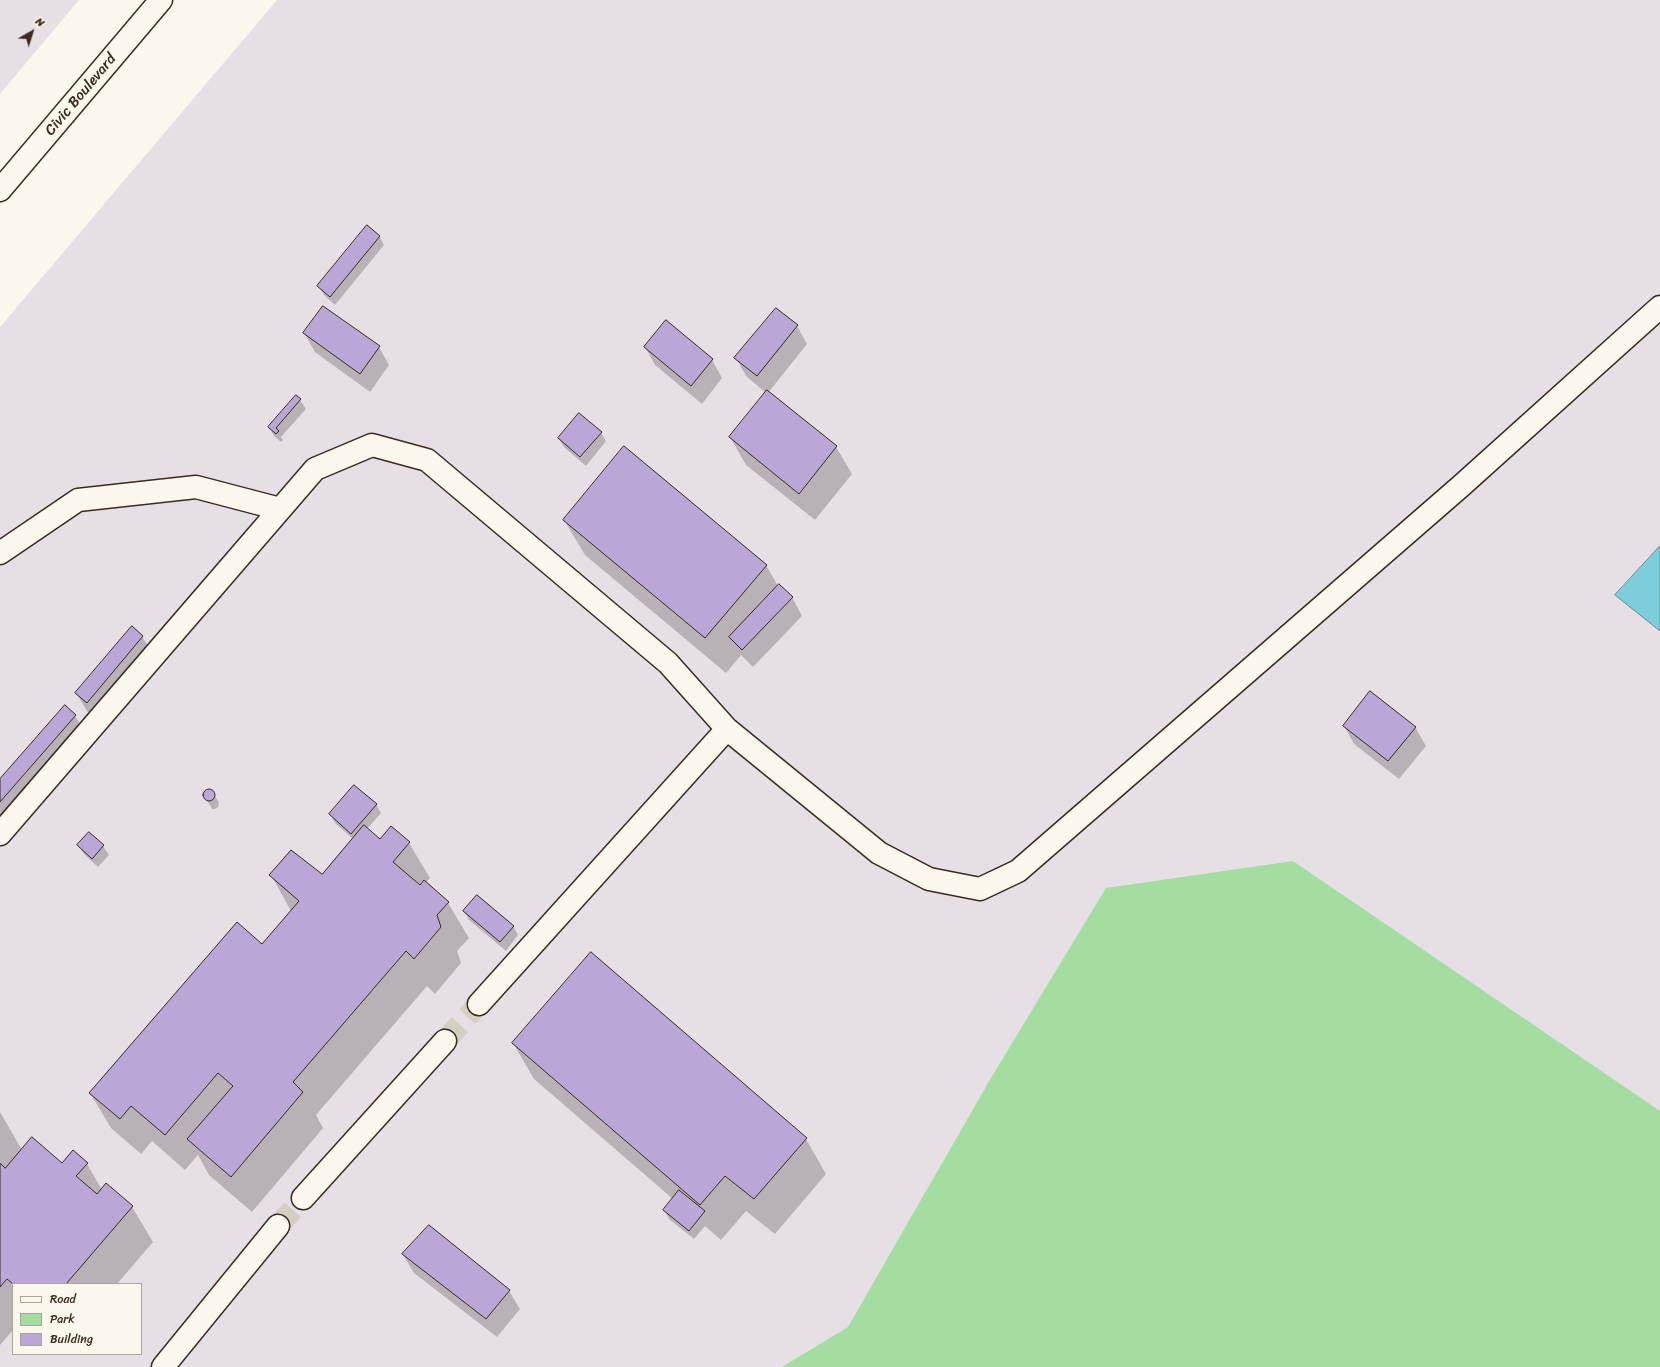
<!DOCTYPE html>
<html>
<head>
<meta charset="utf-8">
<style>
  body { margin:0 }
  #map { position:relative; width:1660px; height:1367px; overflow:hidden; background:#fbf7ec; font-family:Sriracha,sans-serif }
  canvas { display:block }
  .legend { position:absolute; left:12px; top:1283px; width:130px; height:72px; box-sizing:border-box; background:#fbf7ec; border:1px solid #aea59a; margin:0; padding:5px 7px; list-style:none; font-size:12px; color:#3b2a1e }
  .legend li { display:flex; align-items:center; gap:8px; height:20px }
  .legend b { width:20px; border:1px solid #aea59a }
  .north { position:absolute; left:12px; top:12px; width:40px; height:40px; -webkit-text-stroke:3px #fbf7ec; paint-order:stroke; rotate:39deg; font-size:11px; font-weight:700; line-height:16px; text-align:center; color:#3b2a1e }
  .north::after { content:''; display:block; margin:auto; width:14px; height:18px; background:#3b2a1e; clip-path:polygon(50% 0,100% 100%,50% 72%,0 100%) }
</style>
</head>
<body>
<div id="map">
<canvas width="1660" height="1367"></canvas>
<ul class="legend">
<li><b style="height:5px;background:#fbf7ec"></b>Road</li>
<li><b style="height:11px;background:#a4dda2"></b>Park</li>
<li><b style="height:11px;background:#b9a7d7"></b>Building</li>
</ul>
<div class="north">N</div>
</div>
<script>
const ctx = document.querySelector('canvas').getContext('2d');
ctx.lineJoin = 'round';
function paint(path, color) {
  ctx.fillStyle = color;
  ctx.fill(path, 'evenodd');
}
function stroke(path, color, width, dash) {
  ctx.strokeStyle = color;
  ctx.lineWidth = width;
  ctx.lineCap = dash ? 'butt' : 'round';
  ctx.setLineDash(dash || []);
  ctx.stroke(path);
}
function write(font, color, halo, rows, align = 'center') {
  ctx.font = font + ' Sriracha,sans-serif';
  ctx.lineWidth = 3;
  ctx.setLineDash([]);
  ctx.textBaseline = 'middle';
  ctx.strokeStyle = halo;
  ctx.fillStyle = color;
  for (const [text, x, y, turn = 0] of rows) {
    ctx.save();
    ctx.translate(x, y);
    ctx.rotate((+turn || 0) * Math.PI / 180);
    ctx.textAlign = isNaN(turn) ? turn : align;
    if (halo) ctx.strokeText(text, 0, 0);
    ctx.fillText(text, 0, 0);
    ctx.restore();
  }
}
paint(new Path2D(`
  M0,0H79L0,94Z
  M277,0H1660V1367H0V327ZM13,1284H141V1354H13Z`), '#e7dfe6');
paint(new Path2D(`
  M1293,861L1660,1111V1367H782L848,1327L991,1078L1106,888Z`), '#a4dda2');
const water = new Path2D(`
  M1660,546V631L1615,595Z`);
paint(water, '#7ecdda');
stroke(water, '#638c8f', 1);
paint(new Path2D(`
  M379,236L384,245L335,305L324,295L319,286Z
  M797,326L807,344L768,393L836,447L852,474L815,520L746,465L730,437L766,393L746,376L736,358Z
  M304,333L379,347L389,365L370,392L315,352Z
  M645,347L712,360L722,378L702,404L655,365Z
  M296,396L300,400L306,409L281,437L283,440L281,442L274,436L269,427Z
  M601,433L606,441L586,466L564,447L559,439Z
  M564,520L766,565L778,586L792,597L802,616L753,667L741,655L726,673L585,555Z
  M142,636L153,655L98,720L87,711L76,693Z
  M75,716L86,734L0,832V780Z
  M1344,726L1415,727L1426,746L1399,779L1354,744Z
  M208,790L212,791L219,803L218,807L215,809H212L204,795L205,791Z
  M376,804L381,813L367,829L380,841L391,828L409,843L430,878L426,883L448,903L469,938L457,951L461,963L435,994L427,986L316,1115L323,1128L252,1212L209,1175L198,1155L185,1170L152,1141L141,1154L111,1128L90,1093L262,945L291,911L271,875H322L353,839L335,823L330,814Z
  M89,833L103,846L109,855L98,867L84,854L78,845Z
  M464,911L513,926L518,935L506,951L469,920Z
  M513,1043L806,1139L826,1174L775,1234L746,1211L721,1240L705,1226L694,1239L669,1219L664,1210L673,1199L534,1079Z
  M0,1112L22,1150L62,1164H87L102,1190L106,1185L132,1207L153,1242L117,1284H13V1330L0,1345Z
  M403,1255L509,1291L520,1309L497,1337L414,1273Z`), '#0003');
const building = new Path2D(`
  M367,225L380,236L330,297L317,286Z
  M323,306L380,346L360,374L303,333Z
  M776,308L798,325L757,376L734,358Z
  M666,320L713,359L691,386L644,347Z
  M767,390L837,446L799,494L729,437Z
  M296,395L301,399L276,428L279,431L276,434L268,427Z
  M579,413L602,432L580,457L558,438Z
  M624,446L767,565L705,638L563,520Z
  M779,584L793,597L742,650L729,637Z
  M132,626L143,636L87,703L75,693Z
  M1370,691L1416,727L1388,761L1343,726Z
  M65,705L76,715L0,802V779Z
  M354,785L377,804L351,834L329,814Z
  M203 795a6 6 0 1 1 12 0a6 6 0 1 1-12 0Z
  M364,825L380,839L391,826L410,842L393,862L420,885L424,880L449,902L437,915L441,927L414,959L406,951L293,1082L303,1092L231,1177L187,1139L233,1086L218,1073L165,1135L131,1106L120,1119L89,1093L237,922L262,944L299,901L269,875L291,850L322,874Z
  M89,832L104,845L92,859L77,845Z
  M477,895L514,926L500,942L463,911Z
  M591,952L807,1138L754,1199L725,1176L700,1205L512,1043Z
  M32,1137L62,1163L73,1150L88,1163L76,1176L97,1194L106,1183L133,1206L66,1284H13L7,1279L0,1287V1163L5,1168Z
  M679,1190L705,1211L689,1231L663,1210Z
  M429,1225L510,1290L486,1319L402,1254Z`);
paint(building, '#b9a7d7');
stroke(building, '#3b2a1e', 1);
stroke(new Path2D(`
  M445,1041L479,1004
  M278,1226L303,1198`), '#d5cec3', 22, [22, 11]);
const minor = new Path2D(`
  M0,190L161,0
  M0,553L78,500L196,487L280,509
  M727,729L879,853L929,879L980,889L1018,871L1461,486L1660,307
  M0,834L315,469L372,445L427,460L668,663L727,729L479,1004
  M303,1198L445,1041
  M163,1367L278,1226`);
stroke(minor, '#3b2a1e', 25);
stroke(minor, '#fbf7ec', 22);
write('15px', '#3b2a1e', '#fbf7ec', [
  ["Civic Boulevard",81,95,-50]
]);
</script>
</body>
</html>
